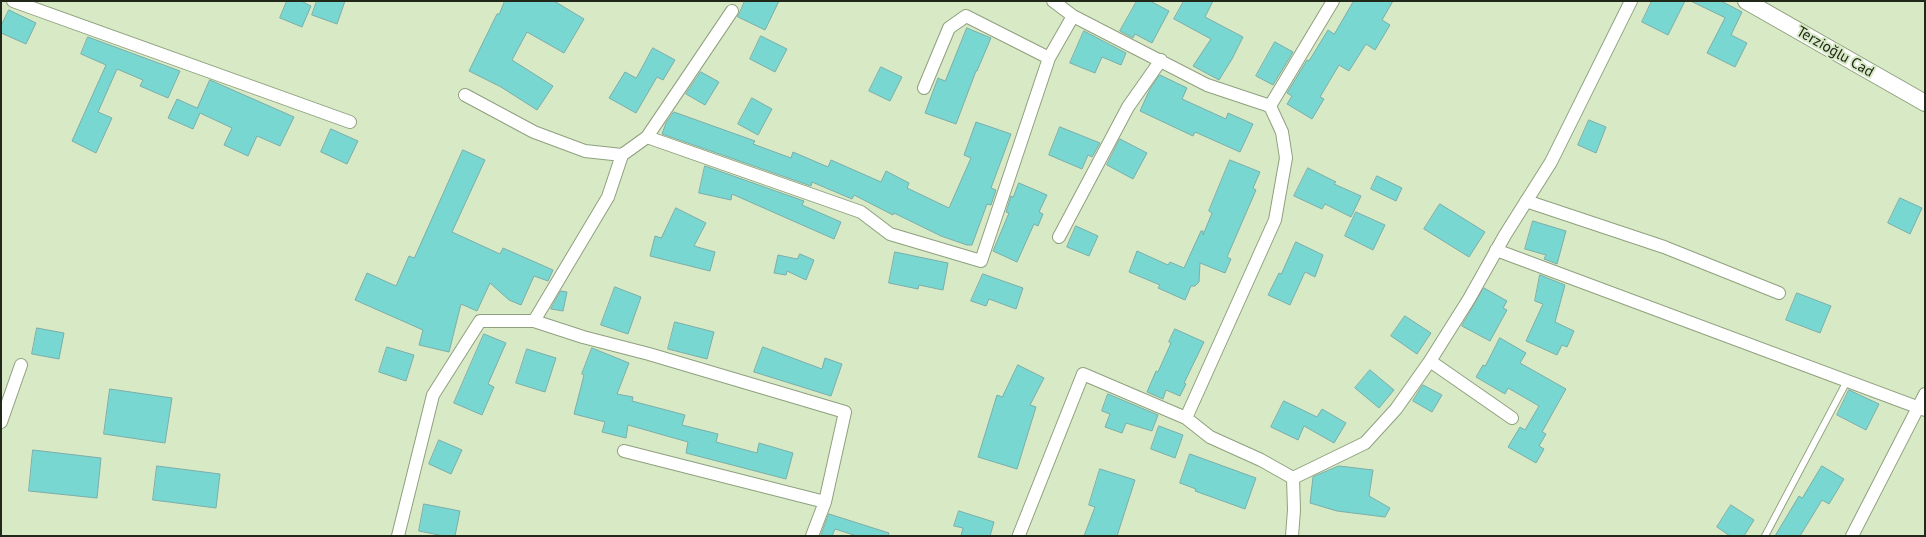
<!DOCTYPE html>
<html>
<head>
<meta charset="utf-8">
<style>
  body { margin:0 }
  #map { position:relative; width:1926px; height:537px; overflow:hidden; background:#d7eac5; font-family:"PT Sans",sans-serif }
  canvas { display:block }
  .frame { position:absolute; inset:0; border:2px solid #21281a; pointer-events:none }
</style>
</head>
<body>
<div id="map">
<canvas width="1926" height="537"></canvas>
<div class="frame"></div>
</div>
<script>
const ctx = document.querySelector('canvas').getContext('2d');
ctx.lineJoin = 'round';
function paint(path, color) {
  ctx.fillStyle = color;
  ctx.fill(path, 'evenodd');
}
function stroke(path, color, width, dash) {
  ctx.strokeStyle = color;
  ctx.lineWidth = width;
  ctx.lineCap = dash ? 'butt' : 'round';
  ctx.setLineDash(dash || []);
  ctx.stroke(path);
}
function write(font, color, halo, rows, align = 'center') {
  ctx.font = font + ' "PT Sans",sans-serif';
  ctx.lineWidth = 4;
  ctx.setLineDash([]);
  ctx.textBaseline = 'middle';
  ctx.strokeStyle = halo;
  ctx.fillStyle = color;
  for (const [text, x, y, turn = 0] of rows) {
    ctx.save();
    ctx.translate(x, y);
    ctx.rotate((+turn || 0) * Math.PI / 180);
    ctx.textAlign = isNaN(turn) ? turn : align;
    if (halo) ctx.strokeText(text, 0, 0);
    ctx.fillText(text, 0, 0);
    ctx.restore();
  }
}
const building = new Path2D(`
  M287,1H301L311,6L302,27L280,18Z
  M317,1H345L337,24L312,15Z
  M505,1H554L584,19L564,53L527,32L512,60L553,86L537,110L501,87L469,71L497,14H499Z
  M745,1H779L765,30L738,17Z
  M1137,1H1150L1169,11L1152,43L1135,34L1133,38L1120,31Z
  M1184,1H1213L1205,17L1243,37L1232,59L1219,80L1193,66L1211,39L1174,19Z
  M1354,1H1393L1382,20L1390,25L1375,50L1366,44L1349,71L1339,65L1320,97L1324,99L1312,119L1287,104L1292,96L1287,93L1307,60L1309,61L1328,30L1334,34Z
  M1652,1H1685L1668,35L1642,22Z
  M1691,1H1721L1742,12L1731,35L1747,43L1735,67L1707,53L1725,18Z
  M9,10L36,23L26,44L1,33V26Z
  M967,28L991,38L977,71H976L956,124L925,113L938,78L945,81Z
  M1084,31L1126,53L1121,65L1102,57L1095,73L1070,63Z
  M761,36L787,49L775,72L750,59Z
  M88,37L180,71L168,98L140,86L143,80L117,69L98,112L112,118L96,153L72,141L106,65L81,54Z
  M1275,42L1293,52L1273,85L1256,76Z
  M653,48L675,60L663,80L657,77L636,113L609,98L625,72L636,78Z
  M881,67L902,77L890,101L869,91Z
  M701,72L719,82L705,105L686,94Z
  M1160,75L1187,88L1182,99L1226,119L1228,113L1253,124L1240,152L1195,132L1193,136L1140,111L1150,89Z
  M210,80L294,117L280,146L257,136L248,156L224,145L232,128L200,113L193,129L168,118L177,99L197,108Z
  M752,98L772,109L758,135L738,124Z
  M674,112L755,141L753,144L791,158L793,152L828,167L831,160L881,182L886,171L909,183L907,188L949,208L971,158L964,155L976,122L1011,134L991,188L996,190L991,205L987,204L972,245H967L941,236L894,213L893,215L854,195L852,199L812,182L811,186L662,134L666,123Z
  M1589,120L1606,127L1596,153L1578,145Z
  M1060,127L1100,143L1092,157L1088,155L1082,169L1049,155Z
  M331,129L358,141L347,164L321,152Z
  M1120,139L1147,153L1133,179L1107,165Z
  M463,150L485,160L452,232L500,254L503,248L553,270L548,281L534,276L521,305L509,300L490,283L477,311L461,304L449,352L419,345L423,330L355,300L367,273L396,286L409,256L414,258Z
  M1230,160L1260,172L1253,188L1256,190L1227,257L1231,259L1225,273L1200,263L1199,282L1195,286H1191L1185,300L1158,288L1160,285L1129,272L1137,251L1168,265L1170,262L1184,268L1201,231H1203V235L1212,213L1209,211Z
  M705,166L804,201L802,205L841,222L834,239L732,194L731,200L699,193Z
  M1308,168L1336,182L1334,184L1361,196L1351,217L1325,204L1322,209L1294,196Z
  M1377,176L1402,188L1396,201L1371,189Z
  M1019,183L1047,195L1039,212L1043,214L1038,226L1034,224L1017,262L993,251L1009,213L1006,212L1011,196L1013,197Z
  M1900,198L1922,208L1910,234L1888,223Z
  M1440,204L1485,232L1469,257L1424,229Z
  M676,208L706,223L694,246L715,252L710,271L650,256L655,236L661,238Z
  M1356,212L1385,225L1373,250L1345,236Z
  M1533,221L1566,231L1557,264L1544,259L1546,255L1525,249Z
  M1076,226L1098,236L1089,256L1067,247Z
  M1296,242L1323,255L1315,277L1305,272L1290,305L1268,295L1279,273L1281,274Z
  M895,252L948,263L943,290L919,285L918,289L889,283Z
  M800,254L814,260L806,280L787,271L786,275L774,273L778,255L797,259Z
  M983,274L1023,288L1016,309L989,299L986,306L971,301Z
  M1540,275L1565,285L1555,322L1574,331L1567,347L1562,345L1557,355L1526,341L1543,304L1535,301Z
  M615,287L641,297L628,334L601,325Z
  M1484,288L1507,301L1503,308L1507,310L1490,341L1462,326Z
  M561,291L567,292L563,311L551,309Z
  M1797,293L1831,306L1820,333L1786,320Z
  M1405,316L1431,333L1417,354L1391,336Z
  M675,322L714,332L707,359L668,349Z
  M37,328L64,333L59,359L32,354Z
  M1175,329L1204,342L1184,383L1186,384L1180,396L1166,390L1163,399L1147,392L1156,371L1158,372L1171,343L1169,342Z
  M484,334L506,343L488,384L494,387L482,415L454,403Z
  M1500,338L1526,353L1520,363L1566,389L1542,432L1546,434L1539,446L1544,449L1536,463L1508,447L1520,427L1525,430L1539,406L1508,388L1505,394L1476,377L1483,365L1485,366Z
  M387,347L414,355L406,381L379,372Z
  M763,347L822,369L825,358L842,364L831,396L754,372Z
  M592,348L629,363L617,394L633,397L632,401L685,415L682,425L718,434L716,442L757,453L759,443L793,453L786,479L686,453L688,442L628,425L626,438L602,432L605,422L574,414L584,375L582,374Z
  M527,349L556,358L545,392L516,383Z
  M1018,365L1044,378L1030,405L1036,407L1017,469L978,457L997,395L1002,397Z
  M1370,370L1394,390L1379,408L1355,388Z
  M1423,385L1442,395L1432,412L1413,401Z
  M110,389L172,398L165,443L104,434Z
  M1849,390L1879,404L1866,430L1837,415Z
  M1108,394L1158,415L1152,431L1126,423L1122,433L1105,427L1110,414L1102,411Z
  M1284,401L1317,417L1322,409L1346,423L1334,443L1304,426L1298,440L1271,427Z
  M1159,426L1183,435L1175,458L1151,449Z
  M439,440L462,450L451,474L429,464Z
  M33,450L101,458L97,498L29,491Z
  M1190,454L1256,478L1245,509L1195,491L1196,489L1180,483Z
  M157,466L220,474L216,508L153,500Z
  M1339,466L1373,470L1369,496L1390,508L1385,517L1337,511L1310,503L1313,477Z
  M1822,466L1844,479L1829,504L1822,500L1800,536H1775L1799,496L1802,498Z
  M1100,469L1135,480L1117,536H1084L1095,507L1089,505Z
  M424,504L460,511L455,536H444L419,531Z
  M1731,505L1754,520L1744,536H1730L1717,527Z
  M959,511L994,522L990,536H961L963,528L954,526Z
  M829,514L889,533L888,536H857L835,529L832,536H821Z`);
paint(building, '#78d7d1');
stroke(building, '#7cada9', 1);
const service = new Path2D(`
  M1765,536L1847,381`);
const minor = new Path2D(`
  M13,1L350,122
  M1053,1L1073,16L1207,85L1270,106L1282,132L1286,158L1275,220L1186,418L1210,437L1261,460L1293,478L1294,510L1292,536
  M924,88L949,28L966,16L1049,58
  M465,95L534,132L585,151L622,155L647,137L732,11
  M1270,106L1333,1
  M647,137L861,212L890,234L981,261L1049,58L1073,16
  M1526,201L1664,247L1779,293
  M1059,237L1128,107L1161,60
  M1496,250L1925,410
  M534,321L608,197L622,155
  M1430,361L1512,418
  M1,422L21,365
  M624,451L825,502
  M1293,478L1365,443L1396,409L1430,361L1469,299L1505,235L1551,162L1631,1
  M1019,535L1083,374L1186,418
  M398,536L433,395L480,321H534L583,337L649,354L845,412L825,502L812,536
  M1852,536L1925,394`);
const tertiary = new Path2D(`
  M1746,1L1925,103`);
stroke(service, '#8fa07e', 8);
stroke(minor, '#8fa07e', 14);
stroke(tertiary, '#8fa07e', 18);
stroke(service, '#fff', 6);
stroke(minor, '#fff', 12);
stroke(tertiary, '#fff', 16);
write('15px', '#21281a', '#d7eac5', [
  ["Terzioğlu Cad",1835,52,30]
]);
</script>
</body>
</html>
